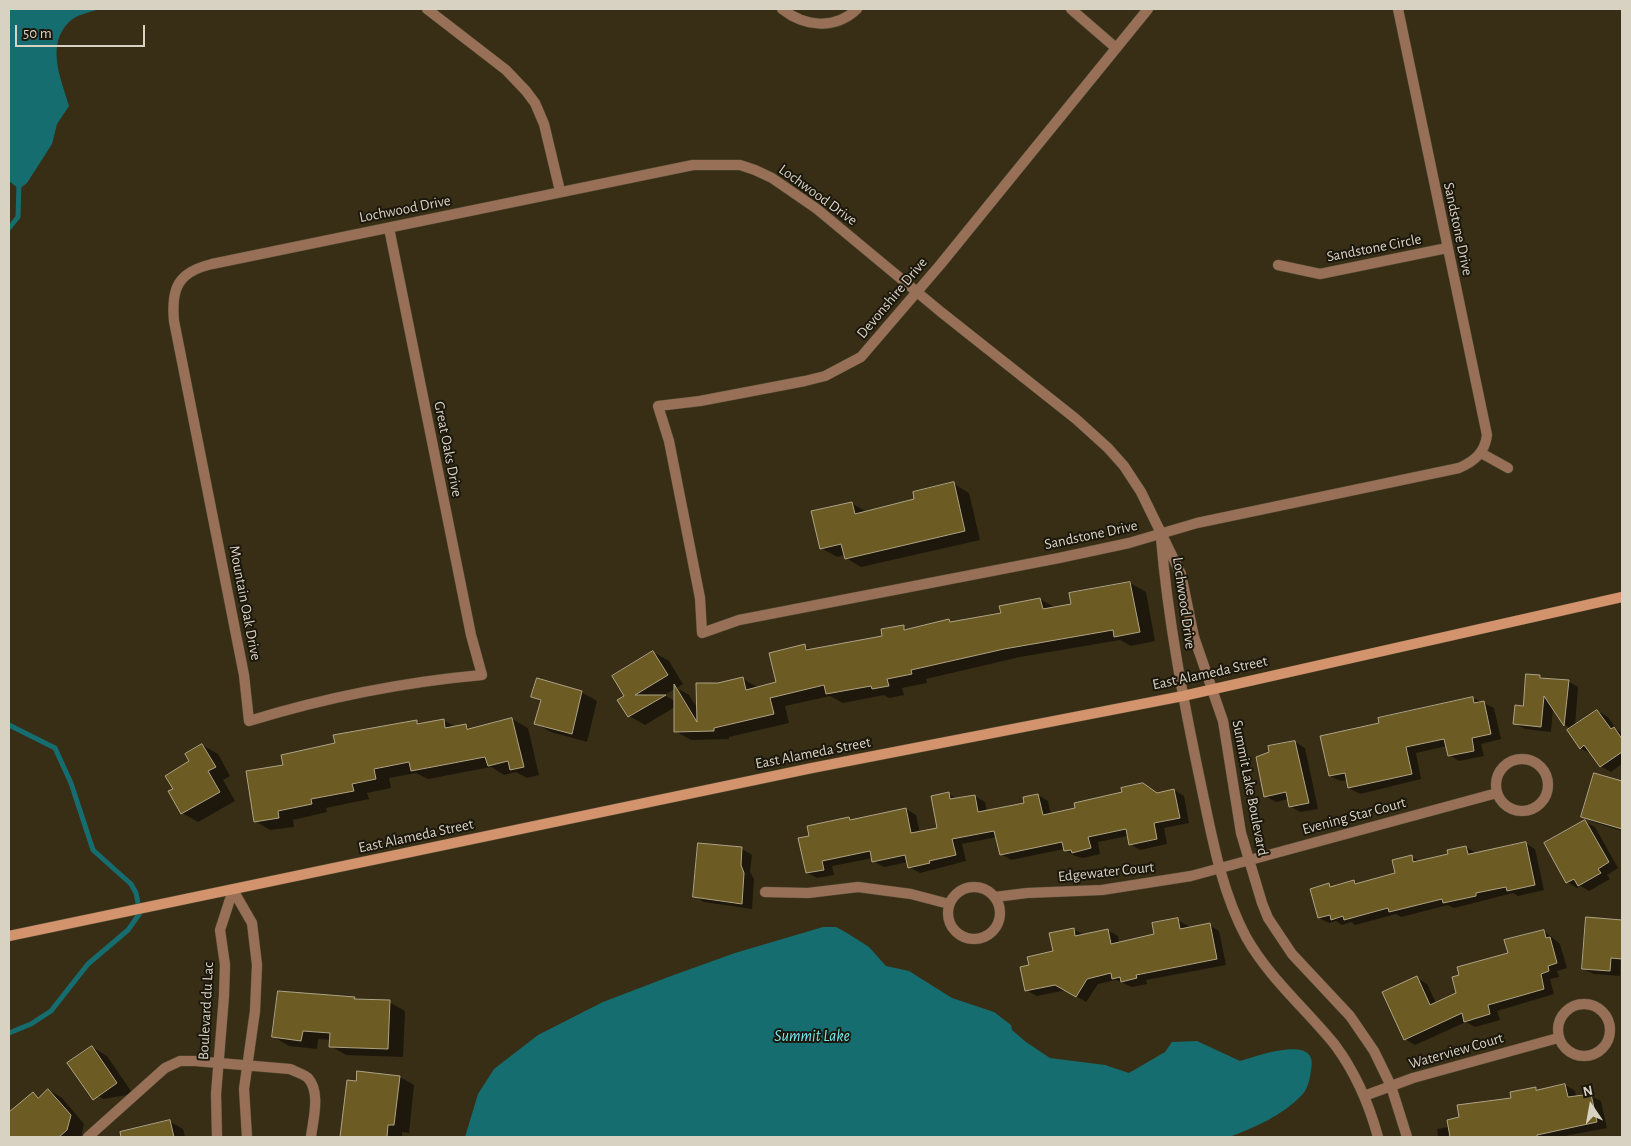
<!DOCTYPE html>
<html>
<head>
<meta charset="utf-8">
<style>
  body { margin:0 }
  #map { position:relative; width:1631px; height:1146px; overflow:hidden; background:#372e15; font-family:"Alegreya Sans",sans-serif }
  canvas { display:block }
  .frame { position:absolute; inset:0; border:10px solid #d8d2c3; pointer-events:none }
  .north { position:absolute; left:1566px; top:1081px; width:50px; height:50px; -webkit-text-stroke:4px #1b170c; paint-order:stroke; rotate:348deg; font-size:14px; font-weight:700; line-height:20px; text-align:center; color:#d8d2c3 }
  .north::after { content:''; display:block; margin:auto; width:18px; height:22px; background:#d8d2c3; clip-path:polygon(50% 0,100% 100%,50% 72%,0 100%) }
  .scale { position:absolute; left:15px; top:25px; width:130px; height:22px; box-sizing:border-box; border:2px solid #d8d2c3; border-top:0; padding-left:6px; font-size:15px; line-height:18px; white-space:nowrap; color:#d8d2c3; -webkit-text-stroke:4px #1b170c; paint-order:stroke }
</style>
</head>
<body>
<div id="map">
<canvas width="1631" height="1146"></canvas>
<div class="frame"></div>
<div class="north">N</div>
<div class="scale">50 m</div>
</div>
<script>
const ctx = document.querySelector('canvas').getContext('2d');
ctx.lineJoin = 'round';
function paint(path, color) {
  ctx.fillStyle = color;
  ctx.fill(path, 'evenodd');
}
function stroke(path, color, width, dash) {
  ctx.strokeStyle = color;
  ctx.lineWidth = width;
  ctx.lineCap = dash ? 'butt' : 'round';
  ctx.setLineDash(dash || []);
  ctx.stroke(path);
}
function write(font, color, halo, rows, align = 'center') {
  ctx.font = font + ' "Alegreya Sans",sans-serif';
  ctx.lineWidth = 4;
  ctx.setLineDash([]);
  ctx.textBaseline = 'middle';
  ctx.strokeStyle = halo;
  ctx.fillStyle = color;
  for (const [text, x, y, turn = 0] of rows) {
    ctx.save();
    ctx.translate(x, y);
    ctx.rotate((+turn || 0) * Math.PI / 180);
    ctx.textAlign = isNaN(turn) ? turn : align;
    if (halo) ctx.strokeText(text, 0, 0);
    ctx.fillText(text, 0, 0);
    ctx.restore();
  }
}
paint(new Path2D(`
  M9,9H99C91,12 76,15 70,21C45,45 61,78 69,106L57,124L52,144L27,183L19,189L9,181Z
  M823,927H836L847,933L869,947L886,966L909,971L952,998L994,1012L1011,1025L1012,1030L1026,1042L1050,1058L1105,1065L1129,1073L1165,1052L1172,1042L1197,1041L1240,1061C1255,1057 1320,1032 1311,1070C1310,1078 1308,1089 1302,1095C1283,1115 1254,1128 1229,1137H465L478,1094L494,1069L538,1035L603,1002L671,976L735,953Z`), '#166d70');
paint(new Path2D(`
  M954,484L969,493L980,540L861,567L846,558L845,555L837,557L821,548L851,503L867,512L916,500Z
  M1130,583L1146,592L1155,641L1131,646L1120,640L1020,657L926,679L927,683L902,688L904,695L889,698L884,695L843,703L830,696L785,706L789,723L729,737V739L691,740L675,731V707L645,725L629,716L626,696L653,652L669,661L683,684L677,688L689,695L698,709L719,684L743,679L759,688L777,683L804,646L812,650L884,637L903,627L909,630L949,621L953,623L1002,614L1040,599L1056,608L1073,605ZM675,689V701L664,695Z
  M1540,676L1546,680L1568,681L1578,687L1575,726L1597,711L1608,717L1616,729L1622,733V764L1611,772L1600,766L1591,754L1580,748L1571,729L1565,725L1553,708L1551,732L1525,729L1514,723Z
  M581,692L597,701L587,742L551,732L535,723L541,702L533,697Z
  M1473,698L1494,708L1501,739L1481,744L1484,756L1459,761L1449,755L1447,746L1416,753L1421,779L1360,794L1349,788L1348,780L1341,781L1330,776L1380,724Z
  M512,719L528,728L539,775L527,778L516,772L504,775L491,767L428,779L416,773L389,778L391,788L367,793L369,799L326,808L327,812L293,820L294,827L270,830L255,821L285,766L336,744L416,721L422,724L443,720L456,727L466,726L471,729Z
  M1295,742L1305,748L1318,809L1300,812L1290,806L1288,799L1276,802L1265,796Z
  M202,745L218,754L230,776L223,780L235,801L198,822L182,813L174,789Z
  M1595,774L1622,783V831L1593,822L1582,816Z
  M1174,790L1184,796L1189,823L1164,828L1167,844L1140,850L1130,844L1128,836L1098,842L1100,854L1083,858L1075,856L1064,849L1011,860L1001,854L997,837L962,844L966,861L920,873L909,867L908,862L884,867L873,861V858L832,866L834,875L817,878L807,873L810,837L849,818L853,820L906,809L916,815L920,833L939,829L949,794L957,799L975,796L985,802L987,812L1025,804L1038,795L1048,801L1051,815Z
  M1585,822L1595,827L1618,868L1607,875L1610,879L1589,891L1581,886L1577,888L1567,882Z
  M1525,843L1535,849L1544,890L1518,896L1513,893L1454,908L1448,905L1401,917L1396,914L1355,925L1351,922L1342,925L1336,921L1329,923L1319,918L1329,885L1333,887L1354,881L1359,884L1397,874L1411,857L1420,861L1449,855L1466,847L1476,853Z
  M699,845L742,849L752,855L750,872L754,879L752,909L704,902L694,896Z
  M1587,919L1622,921L1620,976L1594,974L1583,969Z
  M1178,920L1188,926L1189,929L1209,925L1219,931L1226,965L1146,980L1147,984L1132,987L1116,980L1098,984L1086,1002L1066,990L1037,996L1026,990L1030,966L1054,952L1073,929L1084,935L1107,930L1118,936L1119,943L1155,935Z
  M1544,931L1560,944L1567,968L1557,971L1559,977L1550,979L1554,994L1497,1011L1500,1020L1475,1027L1466,1022L1415,1045L1405,1039L1417,978L1427,984L1436,1003L1458,994L1509,954Z
  M354,998L359,1001L389,1002L405,1011L403,1057L346,1055L331,1046V1040L318,1039L317,1049L289,1046L274,1037Z
  M92,1047L107,1056L133,1094L103,1099L87,1090Z
  M400,1077L414,1085L409,1133L402,1132V1137H343L348,1082L357,1083Z
  M1565,1085L1575,1091L1576,1097L1591,1096L1601,1101L1607,1128L1560,1137H1438L1437,1129L1449,1127L1460,1118L1536,1088L1540,1091Z
  M49,1090L62,1098L84,1124L81,1137H13L9,1133V1114L33,1094L40,1098Z
  M169,1121L183,1129L185,1137H135L133,1130Z`), '#0007');
stroke(new Path2D(`
  M9,228L18,217L19,183
  M9,725L55,748L71,783L93,850L131,884L136,893L140,913L128,930L88,964L51,1011L31,1024L9,1033`), '#166d70', 5);
const building = new Path2D(`
  M954,482L965,531L845,559L841,544L820,549L811,511L852,502L855,514L914,499L913,492Z
  M1130,582L1140,632L1114,637L1113,630L1004,649L911,670L912,674L887,679L889,686L872,689L871,686L826,694L824,685L770,698L774,714L714,728V731L674,732V684L697,722L696,683H718L743,677L746,690L776,682L769,653L805,644L806,650L882,636L881,629L904,625V630L949,619L950,622L1001,613L999,606L1040,598L1043,609L1071,604L1069,593Z
  M653,651L668,675L635,695H666L628,717L617,700L624,696L612,676Z
  M1526,674L1540,675V678L1569,680L1564,726L1544,696L1541,727L1513,724L1515,705L1523,706Z
  M537,678L582,691L572,734L534,724L541,700L531,697Z
  M1473,697L1474,703L1484,701L1491,734L1472,738L1474,751L1448,756L1444,739L1406,747L1412,774L1348,788L1345,773L1329,776L1320,736L1379,723L1378,718Z
  M1597,710L1611,729L1614,727L1622,739V752L1600,767L1584,745L1580,749L1567,730Z
  M512,718L524,767L510,770L508,761L488,766L485,757L411,771L409,762L374,769L376,779L352,784L354,791L311,799L312,804L278,811L279,818L254,822L246,771L283,765L281,755L335,743L333,735L417,720V724L444,719L445,728L466,724L467,729Z
  M1295,741L1309,803L1289,807L1286,792L1264,797L1256,757L1269,752L1268,746Z
  M202,744L216,767L208,771L220,792L181,814L168,791L173,789L165,776L189,761L185,754Z
  M1594,773L1622,781V829L1581,817Z
  M1143,783L1157,793L1174,789L1180,818L1154,823L1157,839L1129,845L1126,829L1088,837L1091,848L1072,853L1071,850L1064,851L1062,842L1000,855L994,831L952,839L956,855L929,861L930,863L908,868L905,855L872,862L870,851L822,861L824,870L806,873L798,838L809,836L807,826L849,817L850,820L906,808L911,833L937,828L931,796L949,792L950,799L975,795L978,812L1024,803L1023,797L1038,794L1043,815L1075,808L1074,803L1122,792L1121,788Z
  M1585,820L1609,862L1598,869L1601,873L1578,886L1574,879L1566,883L1544,843Z
  M1526,842L1535,885L1507,891L1506,887L1476,893V896L1443,903L1442,899L1389,912L1388,908L1344,920L1343,916L1331,920L1330,915L1318,918L1310,889L1329,883L1330,887L1354,880L1355,884L1395,873L1392,860L1412,855L1413,862L1448,854L1447,850L1466,846L1468,854Z
  M698,843L742,847L741,865L744,873L742,904L693,897Z
  M1586,917L1622,920V959L1611,958L1610,971L1582,969Z
  M1178,918L1180,929L1210,923L1217,959L1136,975L1137,978L1121,982L1120,977L1112,979L1111,973L1087,979L1076,997L1055,985L1025,991L1020,967L1029,965L1027,957L1053,951L1049,933L1074,928L1075,936L1108,929L1111,944L1154,934L1152,923Z
  M1544,930L1546,938L1550,937L1557,963L1548,966L1549,971L1541,974L1544,989L1488,1005L1490,1014L1464,1022L1462,1013L1404,1040L1382,992L1417,976L1430,1005L1456,993L1452,977L1459,975L1457,967L1508,953L1504,940Z
  M278,991L355,997L354,999L390,1000L388,1049L329,1047L330,1033L303,1031L301,1041L272,1037Z
  M92,1046L117,1083L93,1100L67,1063Z
  M357,1071L400,1076L394,1125H388L387,1137H340L347,1080L356,1081Z
  M1565,1084L1568,1097L1591,1094L1597,1122L1537,1135V1137H1450L1447,1120L1459,1117L1457,1105L1511,1098L1510,1092L1536,1087V1090Z
  M48,1089L71,1115L67,1130L59,1137H9V1112L33,1092L38,1098Z
  M170,1120L174,1137H121L120,1132Z`);
paint(building, '#6d5b24');
stroke(building, '#aea386', 1);
const street = new Path2D(`
  M427,9L506,70L526,91L535,103L544,124L560,191
  M782,9C805,27 835,30 857,9
  M1071,9L1116,48
  M1148,9L940,265L861,357L825,376L805,381L700,401L658,406L669,441L700,598L702,633L739,620L1059,558L1129,543L1197,523L1459,468C1475,461 1485,452 1487,435L1398,9
  M389,228L471,635L482,675C404,682 324,698 249,721L244,675L174,321C171,288 178,272 212,264L693,165H740L755,170L772,178L817,209L941,312L1076,419L1108,448L1124,466L1141,492L1181,574L1194,637L1223,721L1241,833L1262,903L1268,918L1292,954L1350,1016L1374,1051L1391,1086L1407,1137
  M1278,265L1320,274L1447,248
  M1481,453L1508,468
  M1161,538C1168,621 1184,704 1201,785C1212,837 1221,890 1246,937C1269,978 1306,1009 1335,1045C1355,1072 1369,1104 1378,1137
  M1496 785a26 26 0 1 1 52 0a26 26 0 1 1-52 0Z
  M948 913a26 26 0 1 1 52 0a26 26 0 1 1-52 0Z
  M233,890L252,923L257,965L255,1011L244,1089L247,1137
  M765,892L808,893L858,887L911,894L949,904
  M995,897L1027,893L1102,890L1191,876L1497,793
  M1558 1030a26 26 0 1 1 52 0a26 26 0 1 1-52 0Z
  M1364,1096L1413,1078L1558,1038
  M88,1137L165,1068L180,1061H195L290,1069C296,1072 304,1074 308,1078C321,1092 313,1120 311,1137
  M217,1137L216,1094L224,996L225,965L220,930L233,890`);
const secondary = new Path2D(`
  M9,936L812,768L1183,696L1622,597`);
stroke(street, '#544c34', 11);
stroke(secondary, '#544c34', 11);
stroke(street, '#987058', 10);
stroke(secondary, '#d3936d', 10);
write('15px', '#d8d2c3', '#1b170c', [
  ["Lochwood Drive",818,195,36],
  ["Lochwood Drive",405,209,-11],
  ["Sandstone Drive",1458,229,78],
  ["Sandstone Circle",1374,248,-11],
  ["Devonshire Drive",892,298,-50],
  ["Great Oaks Drive",448,449,79],
  ["Sandstone Drive",1091,535,-12],
  ["Mountain Oak Drive",245,603,79],
  ["Lochwood Drive",1184,603,82],
  ["East Alameda Street",1210,673,-12],
  ["East Alameda Street",813,753,-11],
  ["Summit Lake Boulevard",1250,788,79],
  ["Evening Star Court",1354,816,-15],
  ["East Alameda Street",416,836,-12],
  ["Edgewater Court",1106,872,-6],
  ["Boulevard du Lac",206,1011,-87],
  ["Waterview Court",1456,1051,-16]
]);
write('italic 16px', '#75ebef', '#1b170c', [
  ["Summit Lake",812,1036]
]);
</script>
</body>
</html>
